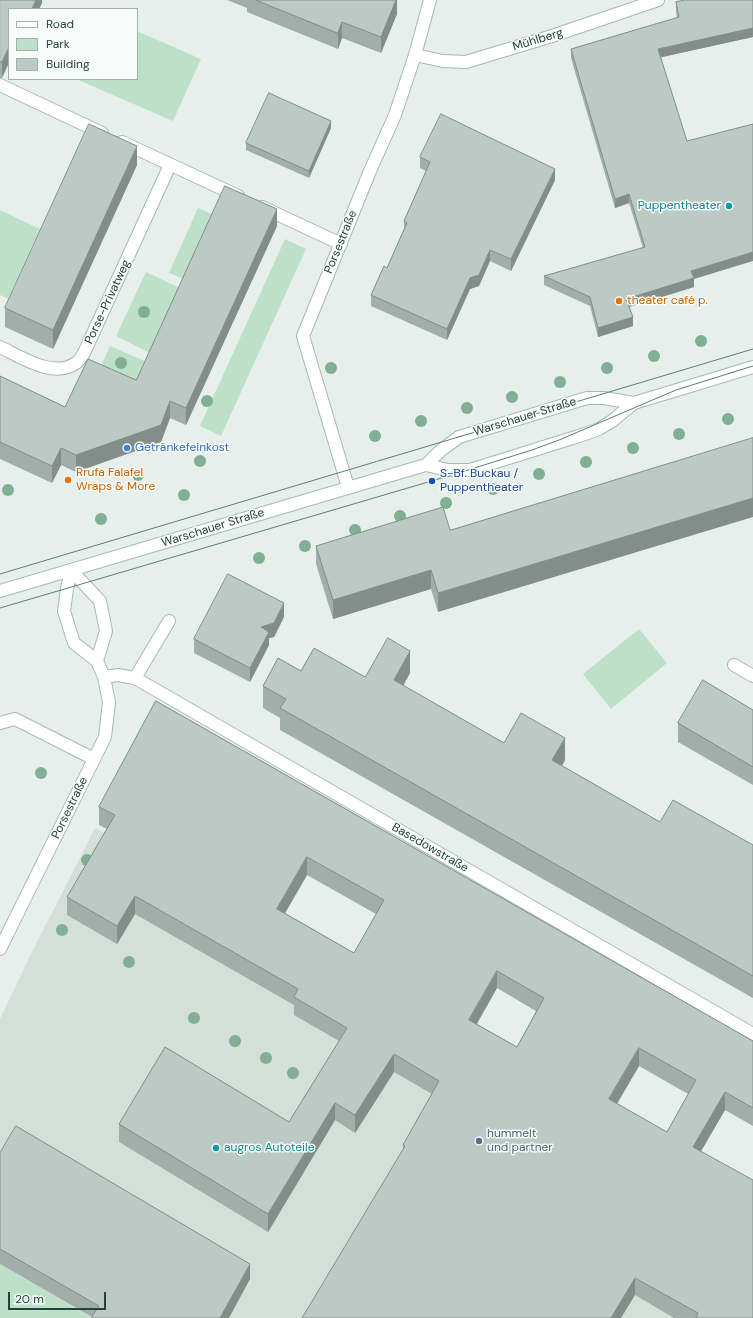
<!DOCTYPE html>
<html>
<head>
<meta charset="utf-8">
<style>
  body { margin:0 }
  #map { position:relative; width:753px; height:1318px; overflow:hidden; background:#e6efeb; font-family:"DM Sans",sans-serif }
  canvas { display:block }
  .legend { position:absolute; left:8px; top:8px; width:130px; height:72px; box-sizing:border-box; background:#f7fbf9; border:1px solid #a3b1ad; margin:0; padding:5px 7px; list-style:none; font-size:12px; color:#24423a }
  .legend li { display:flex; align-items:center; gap:8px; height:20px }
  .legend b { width:20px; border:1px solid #a3b1ad }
  .scale { position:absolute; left:8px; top:1292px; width:98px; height:18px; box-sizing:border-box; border:2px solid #24423a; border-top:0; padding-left:5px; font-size:12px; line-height:14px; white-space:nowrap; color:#24423a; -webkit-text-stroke:3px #f7fbf9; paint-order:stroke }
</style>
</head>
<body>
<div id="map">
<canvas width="753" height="1318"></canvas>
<ul class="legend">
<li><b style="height:5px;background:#fff"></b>Road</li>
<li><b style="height:11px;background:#bfe0c8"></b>Park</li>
<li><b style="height:11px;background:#bbcac4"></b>Building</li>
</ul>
<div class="scale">20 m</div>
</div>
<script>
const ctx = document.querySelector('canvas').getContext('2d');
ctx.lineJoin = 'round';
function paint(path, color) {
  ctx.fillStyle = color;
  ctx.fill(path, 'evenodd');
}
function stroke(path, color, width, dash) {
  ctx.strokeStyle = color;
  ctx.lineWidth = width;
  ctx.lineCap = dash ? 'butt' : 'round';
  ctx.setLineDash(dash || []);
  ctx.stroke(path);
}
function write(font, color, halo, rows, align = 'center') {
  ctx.font = font + ' "DM Sans",sans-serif';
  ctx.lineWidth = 3;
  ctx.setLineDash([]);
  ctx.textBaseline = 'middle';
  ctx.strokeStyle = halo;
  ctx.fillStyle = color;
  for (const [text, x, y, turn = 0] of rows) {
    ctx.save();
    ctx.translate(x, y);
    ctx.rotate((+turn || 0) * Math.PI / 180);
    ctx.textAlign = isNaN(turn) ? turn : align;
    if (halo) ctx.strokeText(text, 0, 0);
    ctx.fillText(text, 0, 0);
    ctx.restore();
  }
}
paint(new Path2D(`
  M95,828L181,871L753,1318H93L0,1264V1019L29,958Z`), '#d4dfda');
paint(new Path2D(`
  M137,31L201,59L173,121L76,79H137Z
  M198,208L216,216L186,280L169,273Z
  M0,210L40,229L8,299L0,295Z
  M285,239L306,249L221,436L200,426Z
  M146,272L182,289L152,354L116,336Z
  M110,346L147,362L134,392L97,375Z
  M639,629L667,663L611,709L583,674Z
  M0,1264L10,1270L93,1318H0Z`), '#bfe0c8');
const lane = new Path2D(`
  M734,665L753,676
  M135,678L169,621
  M0,723L15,719L94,759`);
const street = new Path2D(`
  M415,55L443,61L466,62L552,36L658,0
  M0,85L102,133
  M122,142L238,196
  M262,207L341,244
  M0,347C21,357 54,379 76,363C79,361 82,356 84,353L170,165
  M348,487L303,336L370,171L395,115L415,55L430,0
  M71,570L100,601L106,631L97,661
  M104,677L118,675L135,678L753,1034
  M0,949L105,737L109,702L104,677L97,661L74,643L64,611L67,589L71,570`);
const secondary = new Path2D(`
  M426,465L448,470H470L579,436L599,429L612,421L634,403L753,367
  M0,591L422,466L426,465L440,451L459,437L587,398H604L634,403`);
stroke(lane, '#a8b8b2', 14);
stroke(street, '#a8b8b2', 14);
stroke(secondary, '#a4bbb3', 14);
stroke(lane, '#fff', 12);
stroke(street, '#fff', 12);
stroke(secondary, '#fff', 12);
stroke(new Path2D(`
  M0,574L753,349
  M0,608L452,475L532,450L559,440L676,390L753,366`), '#5f7d75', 1);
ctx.fillStyle = '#80af93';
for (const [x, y] of [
  [144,312],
  [701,341],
  [654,356],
  [121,363],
  [331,368],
  [607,368],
  [560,382],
  [512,397],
  [207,401],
  [467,408],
  [728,419],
  [421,421],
  [679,434],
  [375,436],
  [633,448],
  [200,461],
  [586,462],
  [539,474],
  [138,475],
  [493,489],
  [8,490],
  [184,495],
  [446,503],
  [400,516],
  [101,519],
  [355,530],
  [305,546],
  [259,558],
  [41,773],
  [87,860],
  [62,930],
  [129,962],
  [194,1018],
  [235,1041],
  [266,1058],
  [293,1073]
]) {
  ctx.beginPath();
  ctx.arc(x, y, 6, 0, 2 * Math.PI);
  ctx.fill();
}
paint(new Path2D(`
  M0,0H42V3L39,9H9L2,78H0Z
  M227,0H397V14L381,53L342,38L338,49L247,12V8Z
  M753,0V37L661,57L694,279V287L629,307L633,326L598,337L590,306L544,285V276L643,248L629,203L615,208L571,58V49L677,18L676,11V2Z
  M331,128L309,178L246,150V143Z
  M420,157L555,180L511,271L490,261L479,286L470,289L447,340L371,306V295L387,268L404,229V221L426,171L420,168Z
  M137,165L53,349L5,327V308Z
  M277,226L186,425L170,418L161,442L76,472L61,465L52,483L0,459V376L65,407L136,380Z
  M450,530L438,612L431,589L333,619L316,564V546Z
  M284,617L274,637L269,638V645L250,682L194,653V639Z
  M301,671L365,677L410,673L403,686L504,743L565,760L562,766L660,822L753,845V998L280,730V718L263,708V686Z
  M156,701L753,1041V1126L725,1110L701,1151L753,1318H674L635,1295L403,1151V1145L432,1094L394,1072L355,1133L335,1120L268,1232L119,1142V1124L289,1122L339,1041L294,1015V1005L135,914L117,944L67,915V897L107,829L99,825V807ZM307,875L376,914L354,953L285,913ZM497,988L536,1011L517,1047L477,1024ZM639,1066L688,1094L667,1132L617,1104Z
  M753,710V785L678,742V723Z
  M0,1153L250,1279L92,1317L0,1264Z`), '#a1aea9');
paint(new Path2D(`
  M36,0H42V3L39,9H32Z
  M396,0H397V14L381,53V37Z
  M342,22V38L338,49V33Z
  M753,28V37L658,58V49Z
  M9,47V63L2,78V62Z
  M331,121V128L309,178V171Z
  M137,146V165L53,349V330Z
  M555,169V180L511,271V259Z
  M629,194V203L615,208V199Z
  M277,209V226L186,425V408Z
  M490,250V261L479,286L470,289L447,340V329L470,278Z
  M753,252V261L694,279V287L626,308V299L691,271Z
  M633,317V326L598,337V328Z
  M170,401V418L161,442L76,472V455Z
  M61,448V465L52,483V466Z
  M753,498V517L438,612V593Z
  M431,570V589L333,619V600Z
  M284,603V617L274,637L269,638V645L250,682V668L261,627Z
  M410,651V673L394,702V680Z
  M565,738V760L552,782V760Z
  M307,857V875L277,927V909Z
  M135,896V914L117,944V926Z
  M497,971V988L469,1037V1020Z
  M639,1048V1066L609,1117V1099Z
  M394,1054V1072L355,1133V1115Z
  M725,1092V1110L693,1165V1147Z
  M335,1103V1120L268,1232V1214Z
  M250,1264V1279L229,1318H220Z
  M635,1278V1295L621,1318H611Z`), '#838d89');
const building = new Path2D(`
  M0,0H36L32,9H9V47L2,62H0Z
  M256,0H396L381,37L342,22L338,33Z
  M686,0H753V28L658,49L687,141L753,124V252L691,271L694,278L626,299L633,317L598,328L590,297L544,276L645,247L629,194L615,199L571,49L679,17L676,2Z
  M269,93L331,121L309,171L246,143Z
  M441,114L555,169L511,259L490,250L479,275L470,278L447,329L371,295L384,266L387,268L407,223L404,221L430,162L420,157Z
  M89,124L137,146L53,330L5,308Z
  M225,186L277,209L186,408L170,401L161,425L76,455L61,448L52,466L0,442V376L65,407L88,359L136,380Z
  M753,438V498L438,593L431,570L333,600L316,546L443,507L450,530Z
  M228,574L284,603L274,623L261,627L269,632L250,668L194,639Z
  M388,638L410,651L394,680L504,743L521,713L565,738L552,760L660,822L673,800L753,845V976L280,708L286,699L263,686L278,658L301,671L314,648L365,677Z
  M703,680L753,710V767L678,723Z
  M156,701L753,1041V1108L725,1092L693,1147L753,1180V1318H696L698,1313L635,1278L611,1318H302L405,1146L403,1145L439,1081L394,1054L355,1115L335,1103L268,1214L119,1124L165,1047L289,1122L347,1028L294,997L298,989L135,896L117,926L67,897L115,815L99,807ZM307,857L384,900L354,953L277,909ZM497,971L544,998L517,1047L469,1020ZM639,1048L696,1080L667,1132L609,1099Z
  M16,1126L250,1264L220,1318H91L99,1306L0,1249V1153Z`);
paint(building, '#bbcac4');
stroke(building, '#838d89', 1);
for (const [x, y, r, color] of [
  [729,206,4,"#0f9aa8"],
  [619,301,4,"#e8710a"],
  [127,448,4,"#3f7fe0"],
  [68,480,4,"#e8710a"],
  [432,481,4,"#1a4fb4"],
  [479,1141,4,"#5c6f8a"],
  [216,1148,4,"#0f9aa8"]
]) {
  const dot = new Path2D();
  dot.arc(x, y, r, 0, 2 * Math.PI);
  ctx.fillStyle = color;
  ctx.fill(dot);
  stroke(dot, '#f7fbf9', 1.5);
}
write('12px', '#24423a', '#f7fbf9', [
  ["Mühlberg",538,40,-17],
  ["Porsestraße",341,242,-68],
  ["Porse-Privatweg",108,302,-65],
  ["Warschauer Straße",525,417,-17],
  ["Warschauer Straße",213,528,-17],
  ["Porsestraße",70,808,-64],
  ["Basedowstraße",430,848,30]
]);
write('12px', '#0d838f', '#f7fbf9', [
  ["Puppentheater",721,206],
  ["augros Autoteile",224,1148,"left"]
], 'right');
write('12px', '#c56008', '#f7fbf9', [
  ["theater café p.",627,301],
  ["Rrufa Falafel",76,473],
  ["Wraps & More",76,487]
], 'left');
write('12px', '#366cbe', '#f7fbf9', [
  ["Getränkefeinkost",135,448]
], 'left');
write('12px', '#164399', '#f7fbf9', [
  ["S-Bf. Buckau /",440,474],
  ["Puppentheater",440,488]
], 'left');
write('12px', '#4e5e75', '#f7fbf9', [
  ["hummelt",487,1134],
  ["und partner",487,1148]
], 'left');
</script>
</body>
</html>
